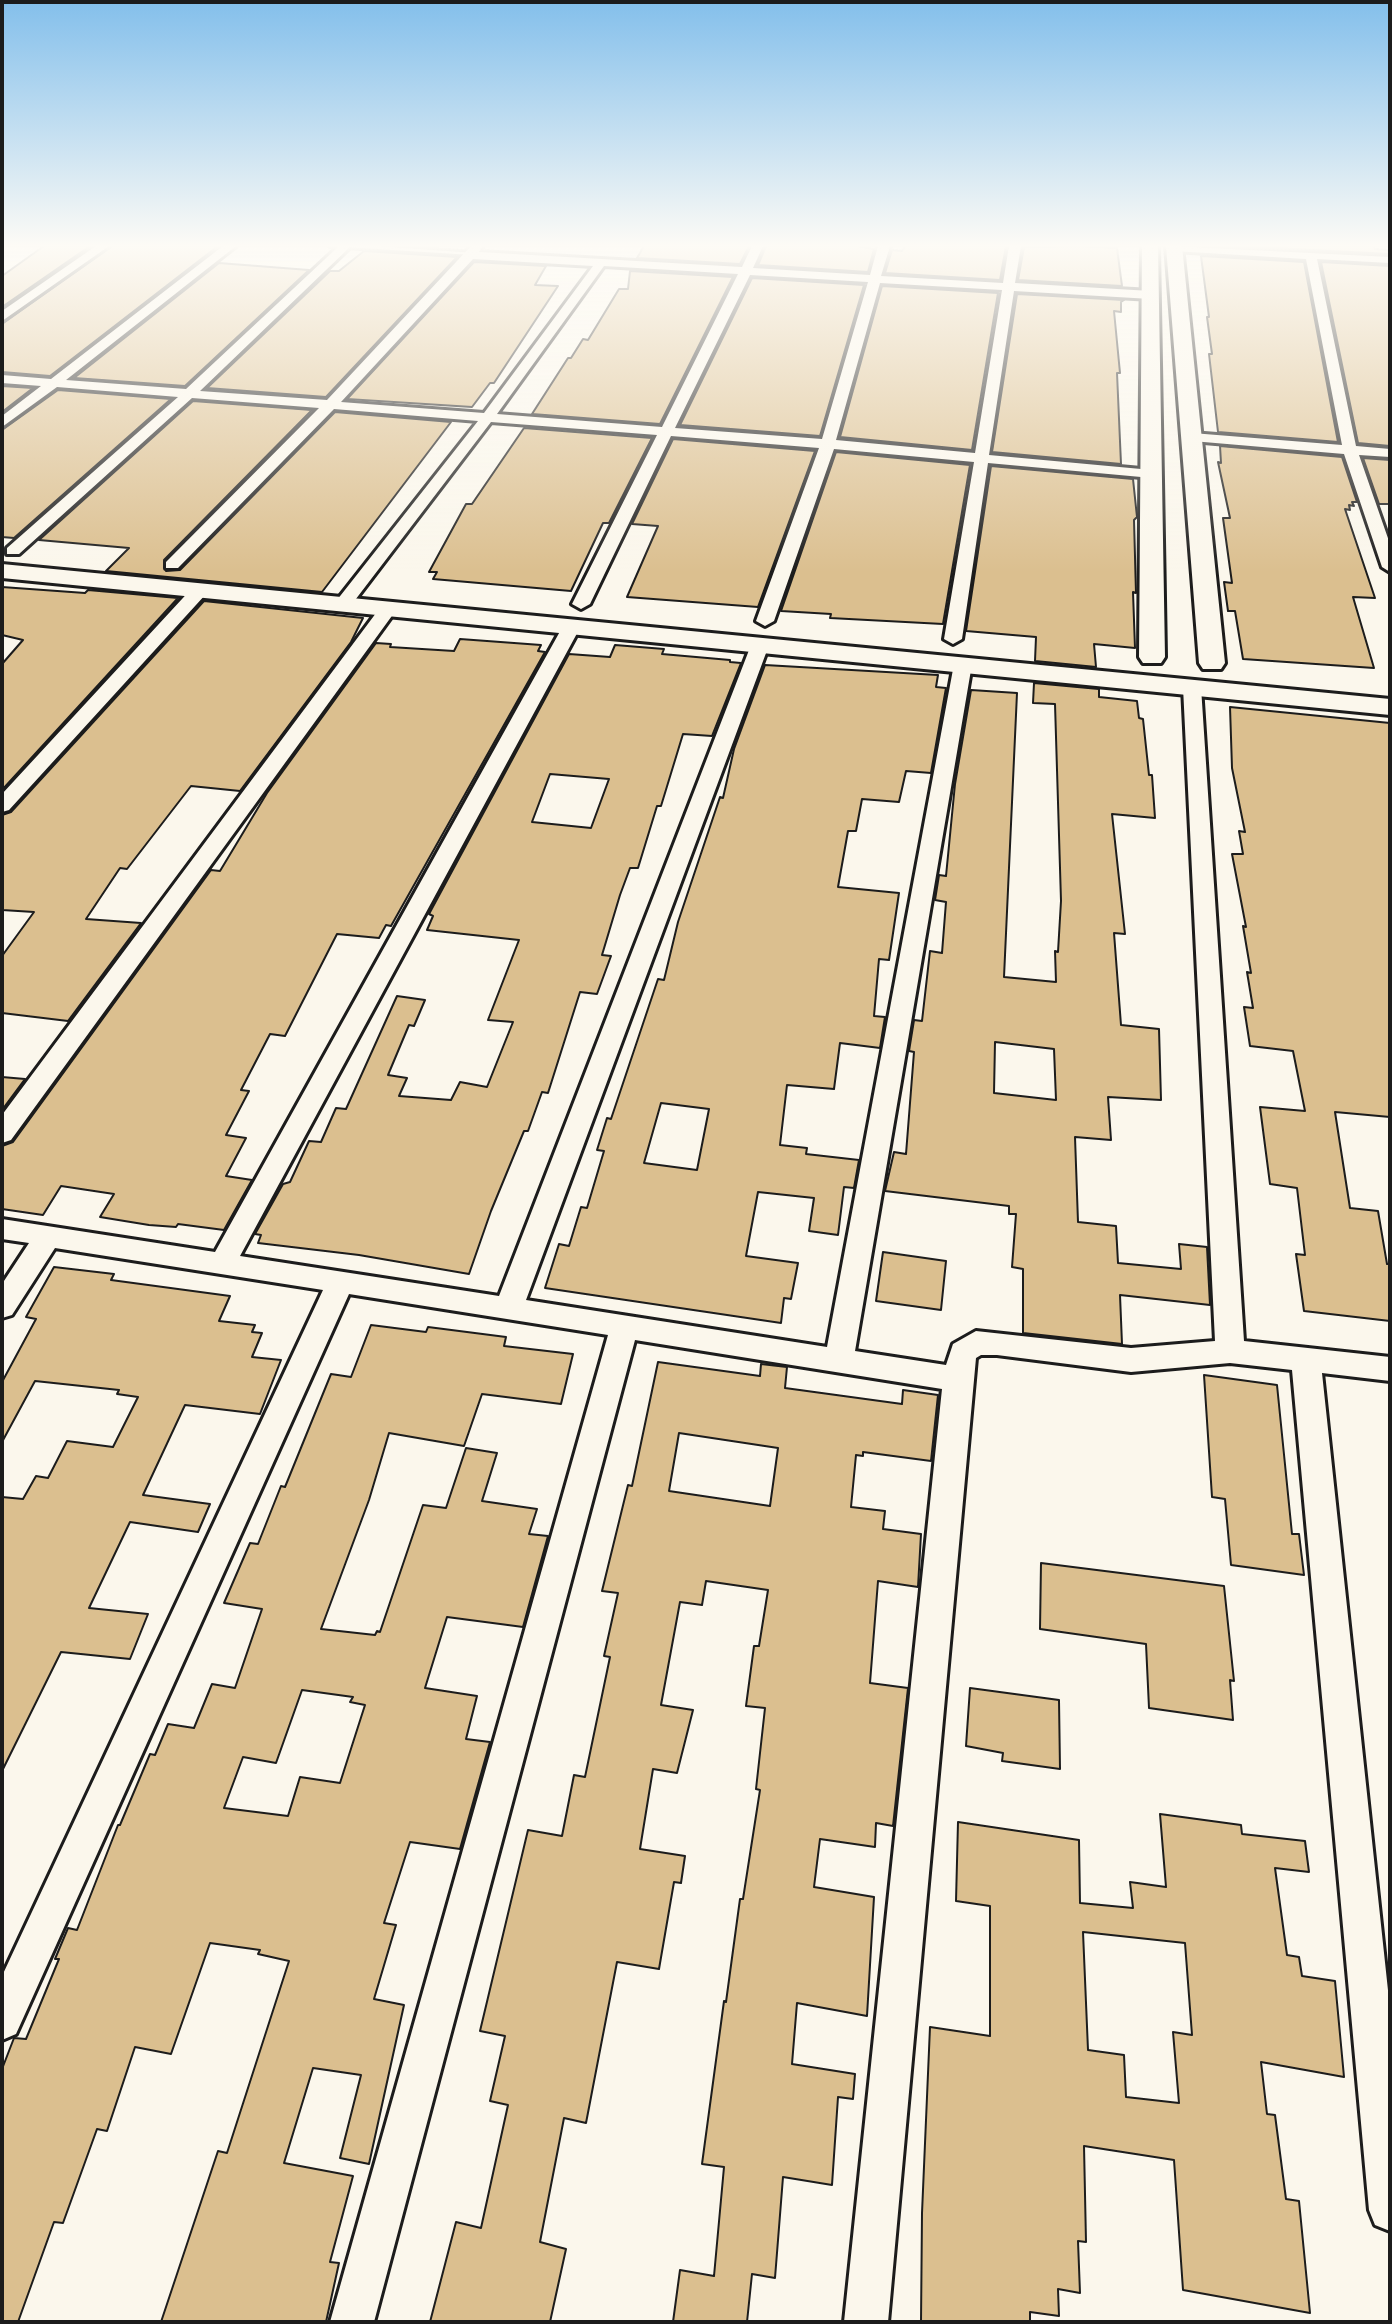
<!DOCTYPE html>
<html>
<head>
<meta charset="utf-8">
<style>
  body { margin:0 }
  #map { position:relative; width:1392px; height:2324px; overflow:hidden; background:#fbf7ec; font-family:"Architects Daughter",sans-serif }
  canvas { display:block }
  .frame { position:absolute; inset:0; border:4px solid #1c1c1c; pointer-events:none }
</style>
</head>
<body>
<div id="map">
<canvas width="1392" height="2324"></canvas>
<div class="frame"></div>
</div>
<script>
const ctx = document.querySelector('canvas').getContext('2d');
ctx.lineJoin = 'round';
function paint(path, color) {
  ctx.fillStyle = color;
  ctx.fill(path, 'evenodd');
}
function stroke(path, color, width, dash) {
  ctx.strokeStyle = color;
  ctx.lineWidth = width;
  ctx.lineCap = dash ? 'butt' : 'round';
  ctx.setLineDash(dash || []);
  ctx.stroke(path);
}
const building = new Path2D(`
  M44,246H90L2,307V276Z
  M112,246H218L50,376L2,372V324Z
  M644,246H749L740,264L637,258Z
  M766,246H857L874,249L868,272L758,265Z
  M905,246H1006L1000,280L885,273L892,250L902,251Z
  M1079,246L1117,248L1122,286L1018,280L1024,247Z
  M1237,246H1374L1375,249L1390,250V254Z
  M364,251L457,257L326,397L207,388L330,271H339Z
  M1201,256L1304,262L1338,442L1218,432L1209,354H1212L1207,317H1209Z
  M474,262L546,266L535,285L558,286L494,383H490L472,407L347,399Z
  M1321,262L1390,266V446L1358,443Z
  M219,263L309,270L185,386L74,378Z
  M630,271L733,277L660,424L532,414L568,358H571L583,339L588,340L619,289H628Z
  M752,278L864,285L820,436L680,425Z
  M882,286L998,293L972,450L840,437Z
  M1017,294L1124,300L1121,302V312L1114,311L1120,373H1117L1121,464L992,452Z
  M2,386L33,388L2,412Z
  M58,390L171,399L14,538L2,537V430Z
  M193,401L312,410L164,560L166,571L180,570L335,412L451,422L322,592L106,571L129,548L39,540Z
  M524,428L652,438L609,523H603L571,591L433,579L437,572H429L466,504H472Z
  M673,439L815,451L758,607L627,597L658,526L632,524Z
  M1220,446L1342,457L1357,502H1352L1354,506L1349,505L1350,510L1345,509L1375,598L1353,597L1374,668L1243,659L1235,611H1228L1224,582L1232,583L1223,518H1230L1218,462L1221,463Z
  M836,452L970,465L943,624L830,618L831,614L781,611Z
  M1363,458L1390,460V504H1379Z
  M991,466L1133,479L1137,517L1134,520L1136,593L1133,592L1135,648L1094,644L1096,667L1035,661L1036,637L966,631Z
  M2,587L85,593L88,590L178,598L2,790V664L23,640L2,635Z
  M204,601L363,618L351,642L240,791L191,786L127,869L120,868L86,919L141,923L68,1021L2,1013V956L34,912L2,910V815L11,812Z
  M460,639L541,645L538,651L545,652L391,926L386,925L379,938L337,934L285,1036L270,1034L241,1090L249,1091L226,1135L246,1138L226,1176L252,1180L224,1230L178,1224L176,1227L149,1225L100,1217L114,1194L61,1186L43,1215L2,1209V1146L13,1142L211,870L220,871L267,793L376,643L391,644L390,647L454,651Z
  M615,645L664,649L662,654L730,660V662L741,663L712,736L683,734L661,806H657L638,868H630L620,895L602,955L611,956L597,994L580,992L548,1093L542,1092L528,1131H524L491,1211L469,1274L359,1255L258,1243L261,1235L255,1234L283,1184L290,1182L309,1141L321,1142L336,1108L346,1109L397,996L425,1000L414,1026L409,1025L388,1075L407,1078L399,1096L451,1100L460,1082L487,1087L513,1022L488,1020L519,940L427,930L433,916L429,914L569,654L610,657ZM550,774L609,779L591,828L532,822Z
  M765,665L938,675L936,687L946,688L931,773L906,771L899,802L862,799L856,831H848L838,887L899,893L889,960L879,959L874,1016L885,1017L880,1048L840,1043L834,1089L787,1085L780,1145L807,1148L806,1154L859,1160L854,1188L844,1187L838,1235L809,1231L814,1198L758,1192L746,1256L798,1263L791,1299L784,1298L781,1323L545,1288L559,1244L569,1246L581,1207L587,1208L604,1151L597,1150L607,1118L611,1119L658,979L664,980L678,922L720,797L723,798L734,749ZM661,1103L709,1109L697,1170L644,1163Z
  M1034,683L1099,689V697L1137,701L1139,718L1143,719L1149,775H1152L1155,818L1112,814L1125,934L1114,933L1121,1025L1159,1029L1161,1100L1108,1097L1111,1140L1075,1137L1078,1222L1116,1226L1118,1263L1181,1269L1179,1244L1207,1247L1210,1305L1120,1295L1122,1344L1023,1333V1269L1012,1267L1016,1214H1009V1206L885,1191L894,1152L906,1154L914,1052L909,1051L914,1020L922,1021L930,951L942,953L946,902L935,900L939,875L946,876L955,784L971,690L1017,693L1004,977L1056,982L1055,951L1058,952L1061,901L1055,704L1033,703ZM995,1042L1054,1049L1056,1100L994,1093Z
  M1230,707L1390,723V1117L1335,1112L1350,1208L1378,1211L1387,1264H1390V1321L1304,1311L1296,1254L1305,1255L1297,1188L1270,1184L1260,1107L1305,1111L1293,1051L1250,1046L1244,1007L1253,1008L1247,972L1251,973L1243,926L1246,927L1232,854H1243L1239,831L1245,832L1232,768Z
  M2,1077L25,1079L2,1110Z
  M883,1252L946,1261L941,1310L876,1301Z
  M54,1267L114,1274L111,1280L230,1296L219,1321L255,1325L252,1332L262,1333L252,1357L281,1360L260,1414L185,1405L143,1495L210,1504L198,1532L130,1522L89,1608L148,1614L130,1659L61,1652L2,1771V1497L23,1499L36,1476L48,1478L67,1441L113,1447L138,1397L117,1394L119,1390L35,1381L2,1442V1382L36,1319L26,1317Z
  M371,1325L426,1332L428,1327L506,1337L504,1346L573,1354L561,1404L482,1394L464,1446L389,1433L369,1500L321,1629L375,1635L377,1631L380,1632L423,1505L446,1508L466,1448L497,1453L482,1501L537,1509L529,1534L548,1536L523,1627L447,1617L425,1688L477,1696L466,1739L490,1742L460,1849L410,1842L384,1923L396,1925L374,1999L404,2005L369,2164L340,2158L361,2075L313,2068L284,2163L353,2176L330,2262L339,2263L326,2322H161L218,2151L227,2153L289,1961L258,1954L260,1950L210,1943L171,2054L135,2047L107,2131L97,2129L63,2223L54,2222L18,2322H2V2069L14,2038L26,2039L59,1959H55L68,1928L77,1930L118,1825H120L150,1754L155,1755L168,1724L194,1728L212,1684L235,1688L262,1609L224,1603L250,1543L258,1544L281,1486L285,1487L331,1374L351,1377ZM302,1690L353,1697L350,1702L365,1705L340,1783L300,1777L288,1816L224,1808L243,1757L276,1763Z
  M658,1362L760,1376L761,1364L787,1367L785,1388L902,1404L903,1390L938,1395L931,1461L863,1452V1456L856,1455L851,1507L885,1511L883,1529L921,1534L918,1587L878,1581L870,1683L908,1688L893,1826L876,1823L875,1847L820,1839L814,1887L874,1897L867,2016L797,2003L792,2064L855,2074L853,2099L838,2097L832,2185L783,2177L775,2278L752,2274L747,2322H673L680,2270L714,2276L724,2167L702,2164L724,2001L726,2002L740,1899H743L760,1790L756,1789L765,1708L746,1706L754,1646H759L768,1590L706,1581L702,1605L680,1602L661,1705L693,1710L677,1773L653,1769L640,1849L685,1856L681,1883L674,1882L659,1969L617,1962L586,2123L564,2118L540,2242L566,2249L550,2322H430L456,2222L481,2228L508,2105L490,2101L505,2036L480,2031L528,1830L562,1836L574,1775L585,1777L610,1657L604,1656L618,1593L602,1591L628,1485L632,1486ZM679,1433L778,1448L770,1506L669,1491Z
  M1204,1375L1277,1385L1292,1534H1299L1304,1575L1231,1565L1225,1499L1212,1497Z
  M1041,1563L1224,1586L1234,1681L1230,1680L1233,1720L1149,1708L1146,1644L1040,1629Z
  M970,1688L1059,1700L1060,1769L1002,1761L1003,1753L966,1746Z
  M1160,1814L1241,1825L1242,1834L1305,1841L1309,1872L1275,1868L1287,1955L1299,1957L1302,1976L1335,1981L1344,2077L1261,2062L1267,2114L1275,2115L1286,2199L1299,2201L1310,2313L1183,2290L1174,2160L1084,2146L1086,2242L1078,2241L1080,2293L1058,2289L1059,2316L1030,2312V2322H921L922,2213L930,2027L990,2036V1906L956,1901L958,1822L1079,1840L1080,1903L1133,1908L1130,1882L1166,1887ZM1083,1932L1185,1943L1192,2035L1173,2032L1179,2103L1126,2097L1124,2055L1088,2050Z`);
paint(building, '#dbbf8f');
stroke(building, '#1c1c1c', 2);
const lane = new Path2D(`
  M330,246H376L475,253L472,255Z`);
const street = new Path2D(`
  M96,246H109L2,321V311Z
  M223,246H236L66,380L186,389L339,246H351L200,391L327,400L471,246H483L479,252L742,267L752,246H763L753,268L870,275L878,246H890L881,276L1003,283L1009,246H1021L1015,283L1151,291L1157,295L1151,299L1014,291L989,455L1152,470L1159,474L1152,478L988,463L962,639L953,644L944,639L974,462L834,449L774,621L765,626L756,621L819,448L671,436L590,604L581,609L572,604L657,435L491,422L349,608H337L334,604L337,600L478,421L334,409L178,568H166V562L319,408L192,398L19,554H7V548L178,397L57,387L2,427V416L41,386L2,383V375L51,379ZM473,259L593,266L484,413L341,402ZM604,266L738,274L662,427L497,414ZM750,275L868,282L822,439L675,428ZM880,283L1002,290L975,453L836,440Z
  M1170,246L1390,257V263L1317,259L1356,446L1390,449V457L1359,455L1390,544V572L1382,567L1344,454L1192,441L1185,437L1192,433L1342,445L1306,259L1174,251Z
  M200,585L206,586L208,590L206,594L9,810L2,812V794L194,586Z
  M388,604L397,609L394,613L11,1140L2,1143V1115L382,605Z
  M572,621L581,626L240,1256L499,1296L751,645L760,640L769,645L526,1300L827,1347L954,664L963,659L972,664L855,1351L946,1365L953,1344L976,1331L1131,1348L1215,1341L1183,687L1192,681L1198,683L1201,687L1244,1341L1390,1357V1381L1322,1373L1390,2009V2231L1375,2225L1369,2210L1292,1370L1230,1363L1131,1372L997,1355H981L976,1358L888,2322H844L942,1389L635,1340L374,2322H330L608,1335L349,1294L16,2034L2,2040V1976L323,1290L55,1248L12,1315L2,1318V1284L29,1243L2,1239V1219L215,1252L563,626Z`);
const secondary = new Path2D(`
  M1142,246H1158L1165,657L1161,663H1143L1139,657Z
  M1166,246H1182L1225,663L1221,669H1203L1199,663Z
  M2,564L1390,699V715L2,578Z`);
stroke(lane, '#1c1c1c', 6);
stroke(street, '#1c1c1c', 6);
stroke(secondary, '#1c1c1c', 6);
paint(lane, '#fbf7ec');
paint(street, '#fbf7ec');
paint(secondary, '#fbf7ec');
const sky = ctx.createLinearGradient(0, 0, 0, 572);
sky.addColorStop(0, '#83bfeb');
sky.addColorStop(0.43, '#fdfbf6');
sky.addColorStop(1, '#fdfbf600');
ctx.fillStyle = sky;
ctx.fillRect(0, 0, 1392, 572);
</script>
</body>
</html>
